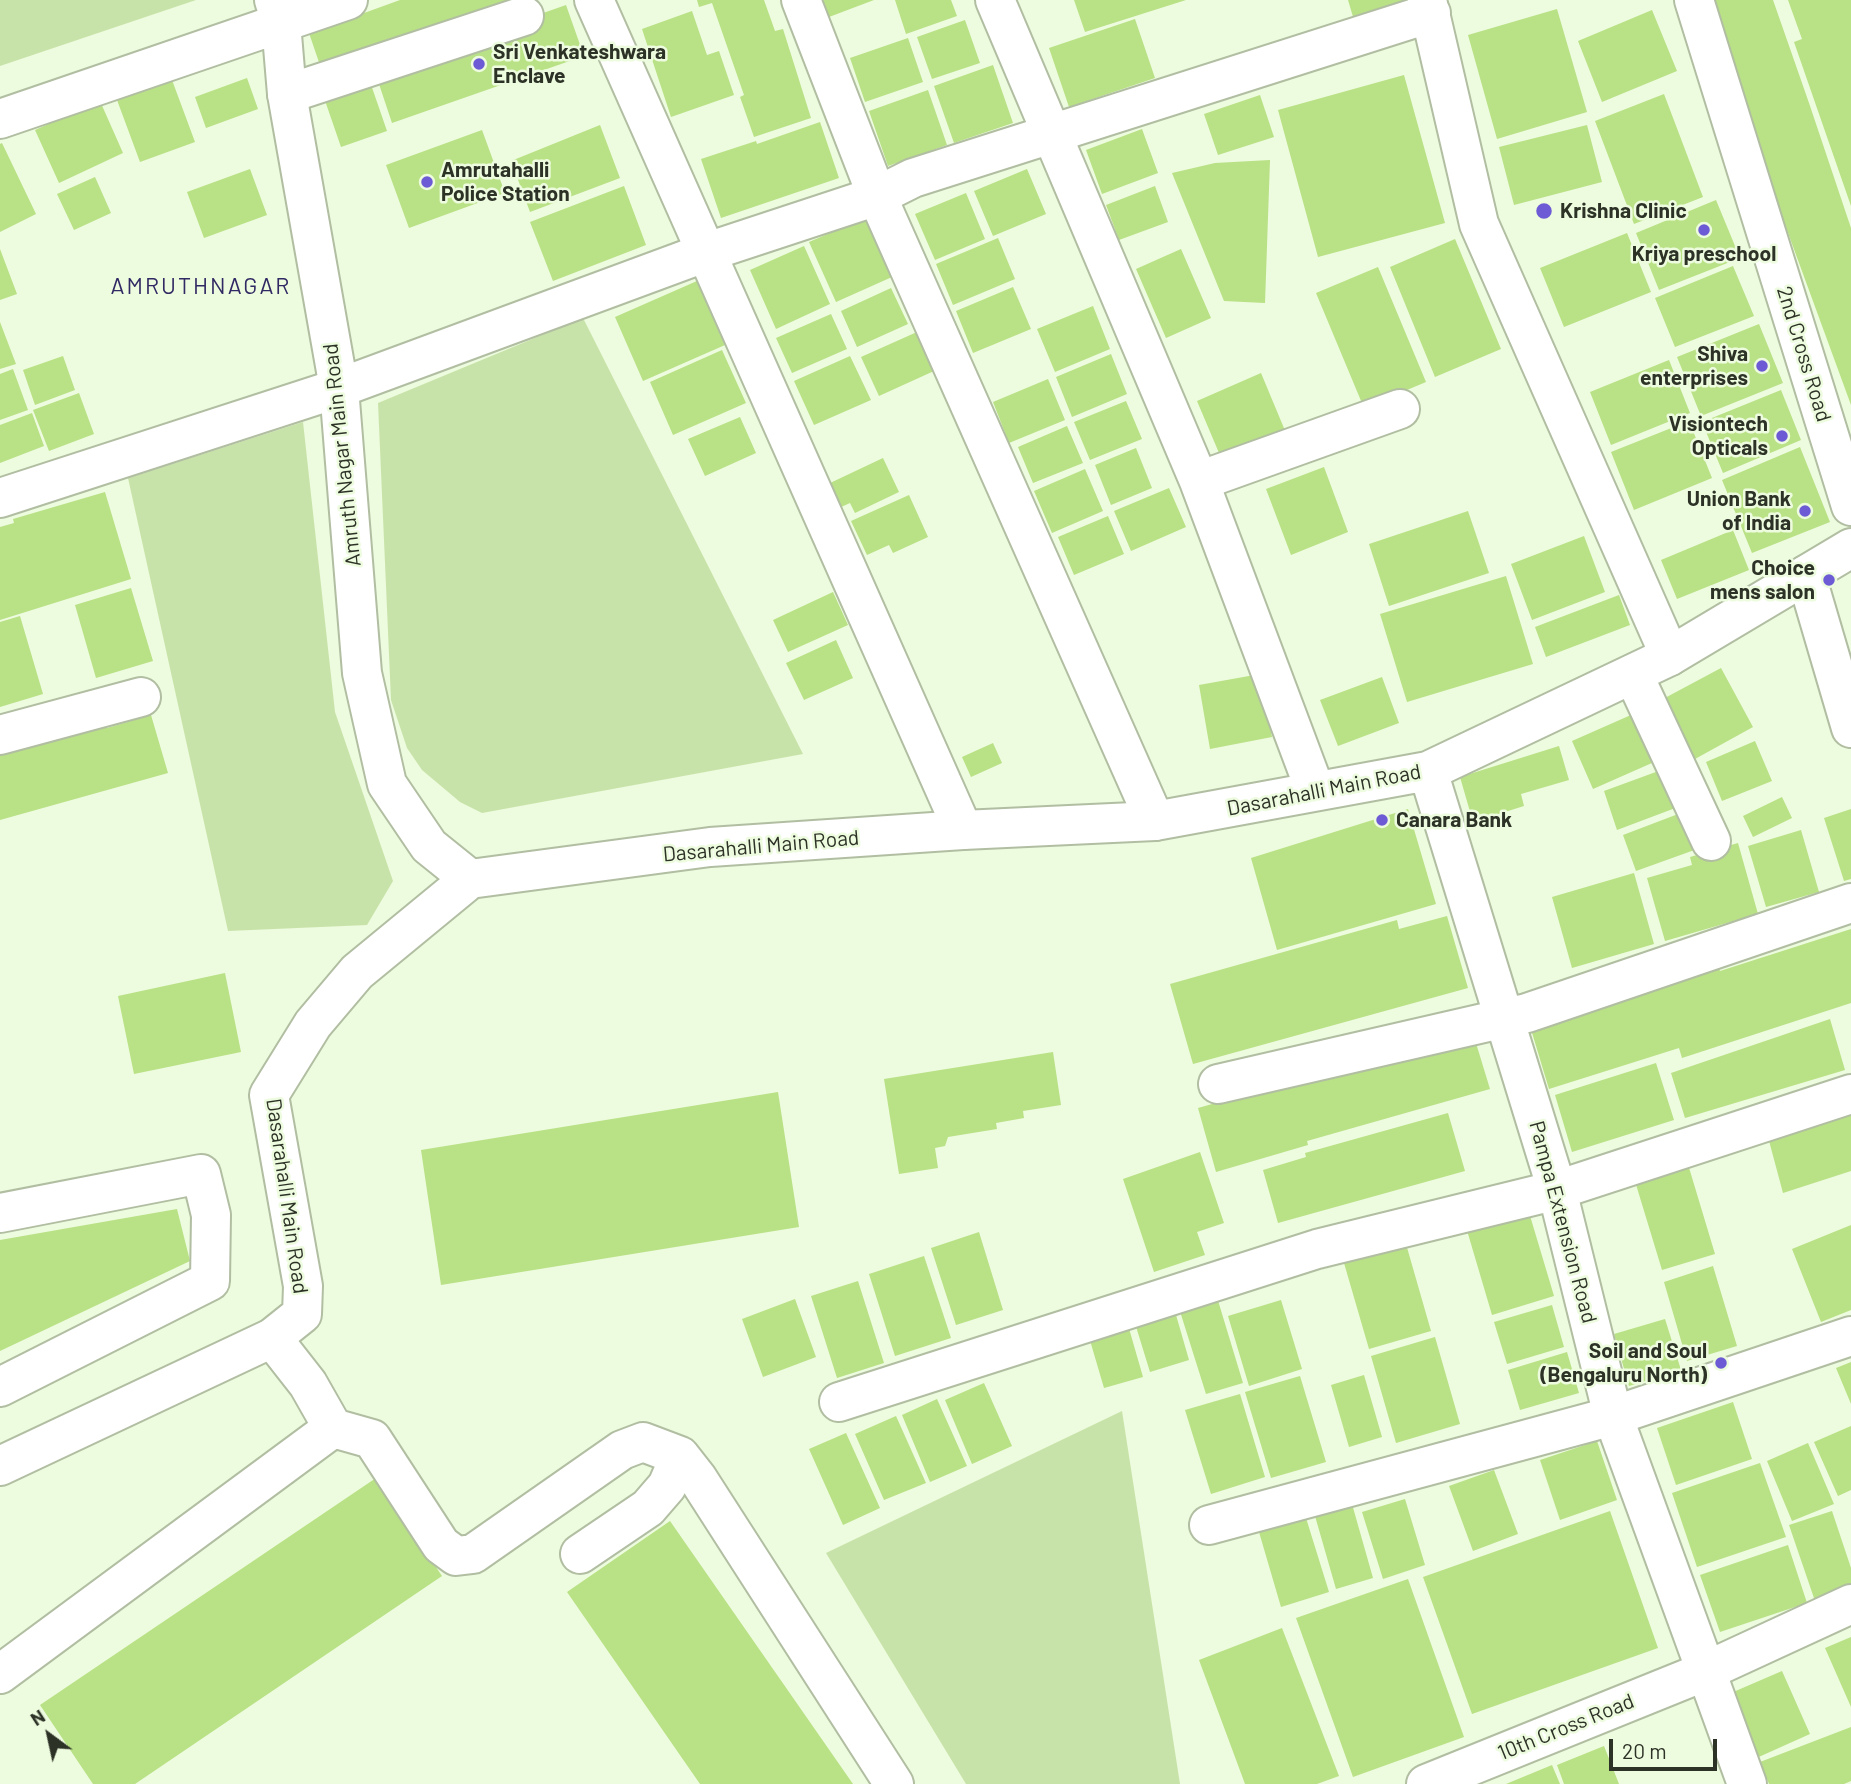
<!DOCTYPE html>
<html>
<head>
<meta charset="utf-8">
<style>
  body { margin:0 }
  #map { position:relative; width:1851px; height:1784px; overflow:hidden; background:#edfbde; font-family:Barlow,sans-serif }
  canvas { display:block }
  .north { position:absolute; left:14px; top:1700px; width:70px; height:70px; -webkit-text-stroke:5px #edfbde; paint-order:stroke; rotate:327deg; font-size:19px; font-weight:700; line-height:28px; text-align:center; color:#2d3227 }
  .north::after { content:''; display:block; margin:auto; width:24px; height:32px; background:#2d3227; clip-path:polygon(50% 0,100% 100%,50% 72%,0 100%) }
  .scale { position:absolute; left:1609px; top:1739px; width:108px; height:32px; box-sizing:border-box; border:4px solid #2d3227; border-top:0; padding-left:9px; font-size:21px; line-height:24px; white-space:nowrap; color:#2d3227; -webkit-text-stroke:5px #edfbde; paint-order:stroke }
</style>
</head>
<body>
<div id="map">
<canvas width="1851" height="1784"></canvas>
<div class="north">N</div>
<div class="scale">20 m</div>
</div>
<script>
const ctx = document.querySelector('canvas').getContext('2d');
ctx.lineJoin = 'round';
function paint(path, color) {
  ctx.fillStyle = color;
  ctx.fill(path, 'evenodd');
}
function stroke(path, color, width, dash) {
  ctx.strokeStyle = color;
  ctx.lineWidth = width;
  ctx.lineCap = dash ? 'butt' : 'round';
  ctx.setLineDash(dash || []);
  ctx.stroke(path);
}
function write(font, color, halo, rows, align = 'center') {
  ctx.font = font + ' Barlow,sans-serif';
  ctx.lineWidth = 5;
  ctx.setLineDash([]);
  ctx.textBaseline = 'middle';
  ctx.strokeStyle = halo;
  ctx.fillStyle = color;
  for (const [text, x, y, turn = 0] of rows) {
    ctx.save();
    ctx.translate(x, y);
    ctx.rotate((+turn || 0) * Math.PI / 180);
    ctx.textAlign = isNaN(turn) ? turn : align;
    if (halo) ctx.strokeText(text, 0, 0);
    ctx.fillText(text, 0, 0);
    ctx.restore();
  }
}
paint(new Path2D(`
  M0,0H196L0,66Z
  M583,318L803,754L482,813L460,802L422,770L407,748L391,700L378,403Z
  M303,422L335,712L393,881L367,925L228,931L128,478Z
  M1122,1411L1180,1784H966L826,1553Z`), '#c8e3a9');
paint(new Path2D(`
  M400,0H510L511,5L323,74L309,33Z
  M697,0H764L775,31L783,29L811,118L754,137L740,97L744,95L712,3L699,7Z
  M823,0H874L829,17Z
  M895,0H951L957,16L906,34Z
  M1074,0H1186L1085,32Z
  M1348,0H1418L1354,20Z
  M1711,0H1773L1809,103L1851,228V405L1765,170Z
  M1788,0H1851V206L1794,42L1802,39Z
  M566,5L584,56L392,123L375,72Z
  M1557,9L1587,112L1497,139L1468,35Z
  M1652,10L1677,71L1602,102L1578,41Z
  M692,11L707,55L719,51L734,95L671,117L642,29Z
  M1135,19L1155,78L1069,107L1049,48Z
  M965,20L980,63L932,79L917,37Z
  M908,38L923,82L865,102L850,58Z
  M993,65L1013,123L954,143L934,86Z
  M367,73L387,131L341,147L321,89Z
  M1404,75L1445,223L1318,257L1278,110Z
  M247,78L258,109L206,128L195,97Z
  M172,80L195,142L140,162L117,100Z
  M928,90L947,145L888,166L869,111Z
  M1664,94L1703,197L1634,224L1595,121Z
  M1260,95L1274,137L1218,155L1204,114Z
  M100,101L123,153L59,183L35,130Z
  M820,122L839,178L721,218L701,159L756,141L757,144Z
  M600,125L620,178L530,212L511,161Z
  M1587,125L1602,182L1514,205L1499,147Z
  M1142,129L1158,173L1102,194L1086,150Z
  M482,130L505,193L409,228L386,165Z
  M2,143L36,214L0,232V144Z
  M1270,160L1265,303L1224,301L1172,173L1215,163Z
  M250,169L267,215L204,238L187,192Z
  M1027,169L1046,214L993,236L974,191Z
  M95,177L111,213L74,230L57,194Z
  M624,186L646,245L553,281L530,222Z
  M1155,186L1168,222L1119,240L1106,205Z
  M966,193L985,239L935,260L915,214Z
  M1716,200L1740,258L1659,290L1636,233Z
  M865,218L892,277L836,302L809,242Z
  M1627,233L1651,292L1564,327L1540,268Z
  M998,238L1015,279L953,305L936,264Z
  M1455,239L1501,349L1435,377L1390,267Z
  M804,246L830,304L776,329L750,270Z
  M0,249L17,294L0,300Z
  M1181,249L1211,318L1166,338L1136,269Z
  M1733,266L1754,316L1675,347L1655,298Z
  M1378,267L1426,382L1364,408L1316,293Z
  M697,281L725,345L643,381L615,317Z
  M1013,287L1031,329L973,353L956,311Z
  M891,288L908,324L857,347L841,311Z
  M1093,306L1110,349L1055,372L1037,329Z
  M831,314L847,349L792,373L776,338Z
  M0,322L16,364L0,369Z
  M1759,324L1783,383L1701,416L1677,357Z
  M917,332L934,371L879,396L861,357Z
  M722,350L746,403L673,435L650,382Z
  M1111,354L1127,394L1072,417L1056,377Z
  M63,356L75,390L35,405L23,370Z
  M850,356L871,400L814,425L794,381Z
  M1669,360L1690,413L1611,445L1590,392Z
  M13,369L28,410L0,420V374Z
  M1261,373L1286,433L1222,460L1197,401Z
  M1048,379L1065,420L1009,443L993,402Z
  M1781,390L1801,440L1723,473L1702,422Z
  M79,393L94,434L49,451L33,410Z
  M1126,401L1142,439L1090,460L1074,422Z
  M32,413L44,446L0,463V425Z
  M740,417L756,453L705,476L688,439Z
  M1689,421L1712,478L1634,510L1611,452Z
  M1067,426L1083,463L1033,483L1018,447Z
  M1800,447L1830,522L1752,553L1722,480Z
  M1136,448L1152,488L1111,505L1095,465Z
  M883,458L899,492L855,513L850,503L839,508L828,484Z
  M1324,467L1348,532L1291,555L1266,489Z
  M1085,469L1103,511L1052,533L1034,491Z
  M1169,488L1186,527L1131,551L1114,511Z
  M105,492L131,579L0,620V527L14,523L13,519Z
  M909,495L928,537L893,553L889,545L867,555L851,521Z
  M1468,511L1489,573L1389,606L1369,544Z
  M1108,516L1124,554L1074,575L1058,537Z
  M1733,530L1749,570L1677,599L1661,560Z
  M1584,536L1605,592L1532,620L1511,564Z
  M1506,576L1533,664L1407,702L1380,614Z
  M131,588L153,661L96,678L75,605Z
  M833,592L848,625L788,652L773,620Z
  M1619,595L1630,625L1546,657L1535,627Z
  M20,616L43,694L0,707V622Z
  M836,640L853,678L804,700L786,663Z
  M1721,668L1753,727L1695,759L1663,699Z
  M1260,674L1272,737L1210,749L1199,685Z
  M1382,677L1399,723L1338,746L1320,700Z
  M1640,711L1661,759L1593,789L1572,741Z
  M151,715L168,773L0,820V754L106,724L107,728Z
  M1755,741L1772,781L1722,801L1706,762Z
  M993,743L1002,763L971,777L962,757Z
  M1559,746L1569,780L1521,794L1524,806L1473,822L1460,777Z
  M1664,769L1678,807L1617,830L1604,791Z
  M1782,797L1792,818L1753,837L1743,816Z
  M1408,809L1436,904L1277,950L1251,858Z
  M1851,809V879L1844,881L1824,818Z
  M1686,811L1700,848L1636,871L1623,835Z
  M1801,830L1819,892L1766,907L1748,846Z
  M1738,843L1758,914L1665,941L1647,878L1692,865L1690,857Z
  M1634,873L1654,944L1572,968L1552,897Z
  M1447,916L1468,988L1193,1064L1170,984L1397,920L1399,929Z
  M1851,929V1003L1682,1058L1679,1048L1549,1089L1530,1026L1718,965L1720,971Z
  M225,973L241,1052L134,1074L118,996Z
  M1830,1019L1845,1070L1685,1118L1671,1073Z
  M1472,1030L1490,1089L1307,1141L1308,1145L1216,1172L1198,1108Z
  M1053,1052L1061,1105L1023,1111L1024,1118L996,1123L997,1129L948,1137L945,1146L935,1148L938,1168L899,1174L884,1079Z
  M1656,1063L1674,1120L1572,1152L1555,1095Z
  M778,1092L799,1227L441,1285L421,1150Z
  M1448,1113L1465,1171L1278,1223L1263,1170L1306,1157L1305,1153Z
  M1851,1113V1171L1783,1193L1768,1137Z
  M1200,1152L1224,1223L1197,1232L1205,1255L1154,1272L1123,1179Z
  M1687,1161L1715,1254L1662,1270L1634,1178Z
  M177,1209L190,1261L0,1351V1240Z
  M1528,1209L1554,1296L1492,1315L1466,1227Z
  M1851,1225V1310L1821,1322L1792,1249Z
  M979,1232L1003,1310L956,1325L931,1248Z
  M1406,1244L1431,1331L1369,1349L1344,1263Z
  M924,1256L951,1338L895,1356L869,1274Z
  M1713,1266L1737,1346L1687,1361L1664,1282Z
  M858,1281L884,1363L837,1378L811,1296Z
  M1216,1294L1243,1383L1206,1394L1178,1305Z
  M795,1299L816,1357L763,1377L742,1319Z
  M1281,1300L1302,1369L1249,1386L1228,1316Z
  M1552,1305L1564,1347L1507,1364L1494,1322Z
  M1174,1308L1189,1360L1150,1372L1134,1320Z
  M1665,1319L1681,1370L1629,1386L1614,1334Z
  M1128,1325L1143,1377L1104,1388L1089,1337Z
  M1435,1337L1460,1424L1396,1443L1371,1356Z
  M1567,1352L1579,1393L1520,1410L1508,1370Z
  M1851,1362V1404L1836,1368Z
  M1364,1375L1382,1437L1349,1447L1331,1385Z
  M1300,1376L1326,1462L1271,1478L1245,1392Z
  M984,1383L1012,1446L972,1464L945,1400Z
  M1240,1394L1265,1477L1211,1494L1185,1410Z
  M937,1399L967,1466L930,1482L902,1415Z
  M1733,1402L1752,1459L1676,1485L1657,1428Z
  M896,1416L926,1483L884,1500L855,1434Z
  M1851,1426V1490L1838,1496L1814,1442Z
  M846,1433L880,1508L843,1525L809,1449Z
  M1597,1441L1617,1500L1560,1520L1540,1460Z
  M1808,1443L1834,1504L1792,1521L1767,1461Z
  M1760,1463L1786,1537L1697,1567L1672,1493Z
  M1494,1470L1518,1534L1473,1551L1449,1486Z
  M376,1478L442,1576L135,1784H93L40,1705Z
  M1405,1499L1425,1565L1383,1579L1362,1512Z
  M1352,1504L1373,1578L1336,1589L1315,1516Z
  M1610,1511L1658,1648L1472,1714L1423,1577Z
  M1832,1511L1851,1568V1589L1815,1601L1789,1525Z
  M1306,1518L1329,1592L1281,1607L1259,1532Z
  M670,1521L853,1784H700L567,1592Z
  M1788,1545L1807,1603L1720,1632L1700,1575Z
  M1408,1579L1464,1737L1353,1777L1296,1618Z
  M1282,1628L1339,1776L1317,1784H1245L1199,1660Z
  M1851,1637V1707L1825,1648Z
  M1782,1671L1810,1734L1752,1760L1724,1696Z
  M1851,1727V1781L1844,1784H1769L1760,1762Z
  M1604,1746L1619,1784H1564L1557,1765Z
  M1552,1765L1560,1784H1506Z`), '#b9e185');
const minor = new Path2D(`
  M594,0L963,830
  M801,0L877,196L1155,821
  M995,0L1199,481L1315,790
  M1427,0L1479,224L1670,656
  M1694,0L1851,506
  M287,94L524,16
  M1199,481L1400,409
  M0,498L339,388L704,253L877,196L913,178L1431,13
  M1806,575L1851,728
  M1633,674L1711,841
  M0,735L141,697
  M1218,1084L1527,1013L1851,903
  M0,1213L201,1174L211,1215L210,1281L0,1387
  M272,1338L308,1384L333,1428
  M839,1402L1317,1249L1557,1190L1851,1094
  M1209,1525L1613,1416L1851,1336
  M580,1554L648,1508L667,1486L680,1456
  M0,1674L333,1428L372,1439L441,1545L456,1556L473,1554L622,1450L643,1442L680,1456L698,1479L894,1784
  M1747,1784L1706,1671L1851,1604`);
const tertiary = new Path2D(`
  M274,0L281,23L287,94L339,388L362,673L387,784L429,846L470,879
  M0,119L348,0
  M0,1466L272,1338L302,1314L303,1286L269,1095L313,1024L357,972L470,879L710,847L963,830L1155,821L1428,771L1670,656L1851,548
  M1426,1784L1706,1671L1613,1416L1557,1190L1428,771`);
stroke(minor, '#b1bea2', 42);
stroke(tertiary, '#b1bea2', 42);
stroke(minor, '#fff', 38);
stroke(tertiary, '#fff', 38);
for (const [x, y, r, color] of [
  [479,64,7,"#6d5bd5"],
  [427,182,7,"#6d5bd5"],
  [1544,211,9,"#6d5bd5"],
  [1704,230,7,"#6d5bd5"],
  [1762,366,7,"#6d5bd5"],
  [1782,436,7,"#6d5bd5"],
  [1805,511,7,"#6d5bd5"],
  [1829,580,7,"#6d5bd5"],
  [1382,820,7,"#6d5bd5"],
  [1721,1363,7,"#6d5bd5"]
]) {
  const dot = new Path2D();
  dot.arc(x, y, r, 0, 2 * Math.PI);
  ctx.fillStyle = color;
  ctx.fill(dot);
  stroke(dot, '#edfbde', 2.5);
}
write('bold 21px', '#2d3227', '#edfbde', [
  ["Sri Venkateshwara",493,52,"left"],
  ["Enclave",493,76,"left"],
  ["Amrutahalli",441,170,"left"],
  ["Police Station",441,194,"left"],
  ["Krishna Clinic",1560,211,"left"],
  ["Kriya preschool",1704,254,"center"],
  ["Shiva",1748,354],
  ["enterprises",1748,378],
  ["Visiontech",1768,424],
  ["Opticals",1768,448],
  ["Union Bank",1791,499],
  ["of India",1791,523],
  ["Choice",1815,568],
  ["mens salon",1815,592],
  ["Canara Bank",1396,820,"left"],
  ["Soil and Soul",1707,1351],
  ["(Bengaluru North)",1707,1375]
], 'right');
write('21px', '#2d3227', '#edfbde', [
  ["2nd Cross Road",1804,354,73],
  ["Amruth Nagar Main Road",342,455,-96],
  ["Dasarahalli Main Road",1324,790,-11],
  ["Dasarahalli Main Road",761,846,-5],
  ["Dasarahalli Main Road",287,1196,82],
  ["Pampa Extension Road",1563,1222,75],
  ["10th Cross Road",1566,1727,-22]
]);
ctx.letterSpacing = '2px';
write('23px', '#312963', '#edfbde', [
  ["AMRUTHNAGAR",201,286]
]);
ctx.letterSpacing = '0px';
</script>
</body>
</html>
